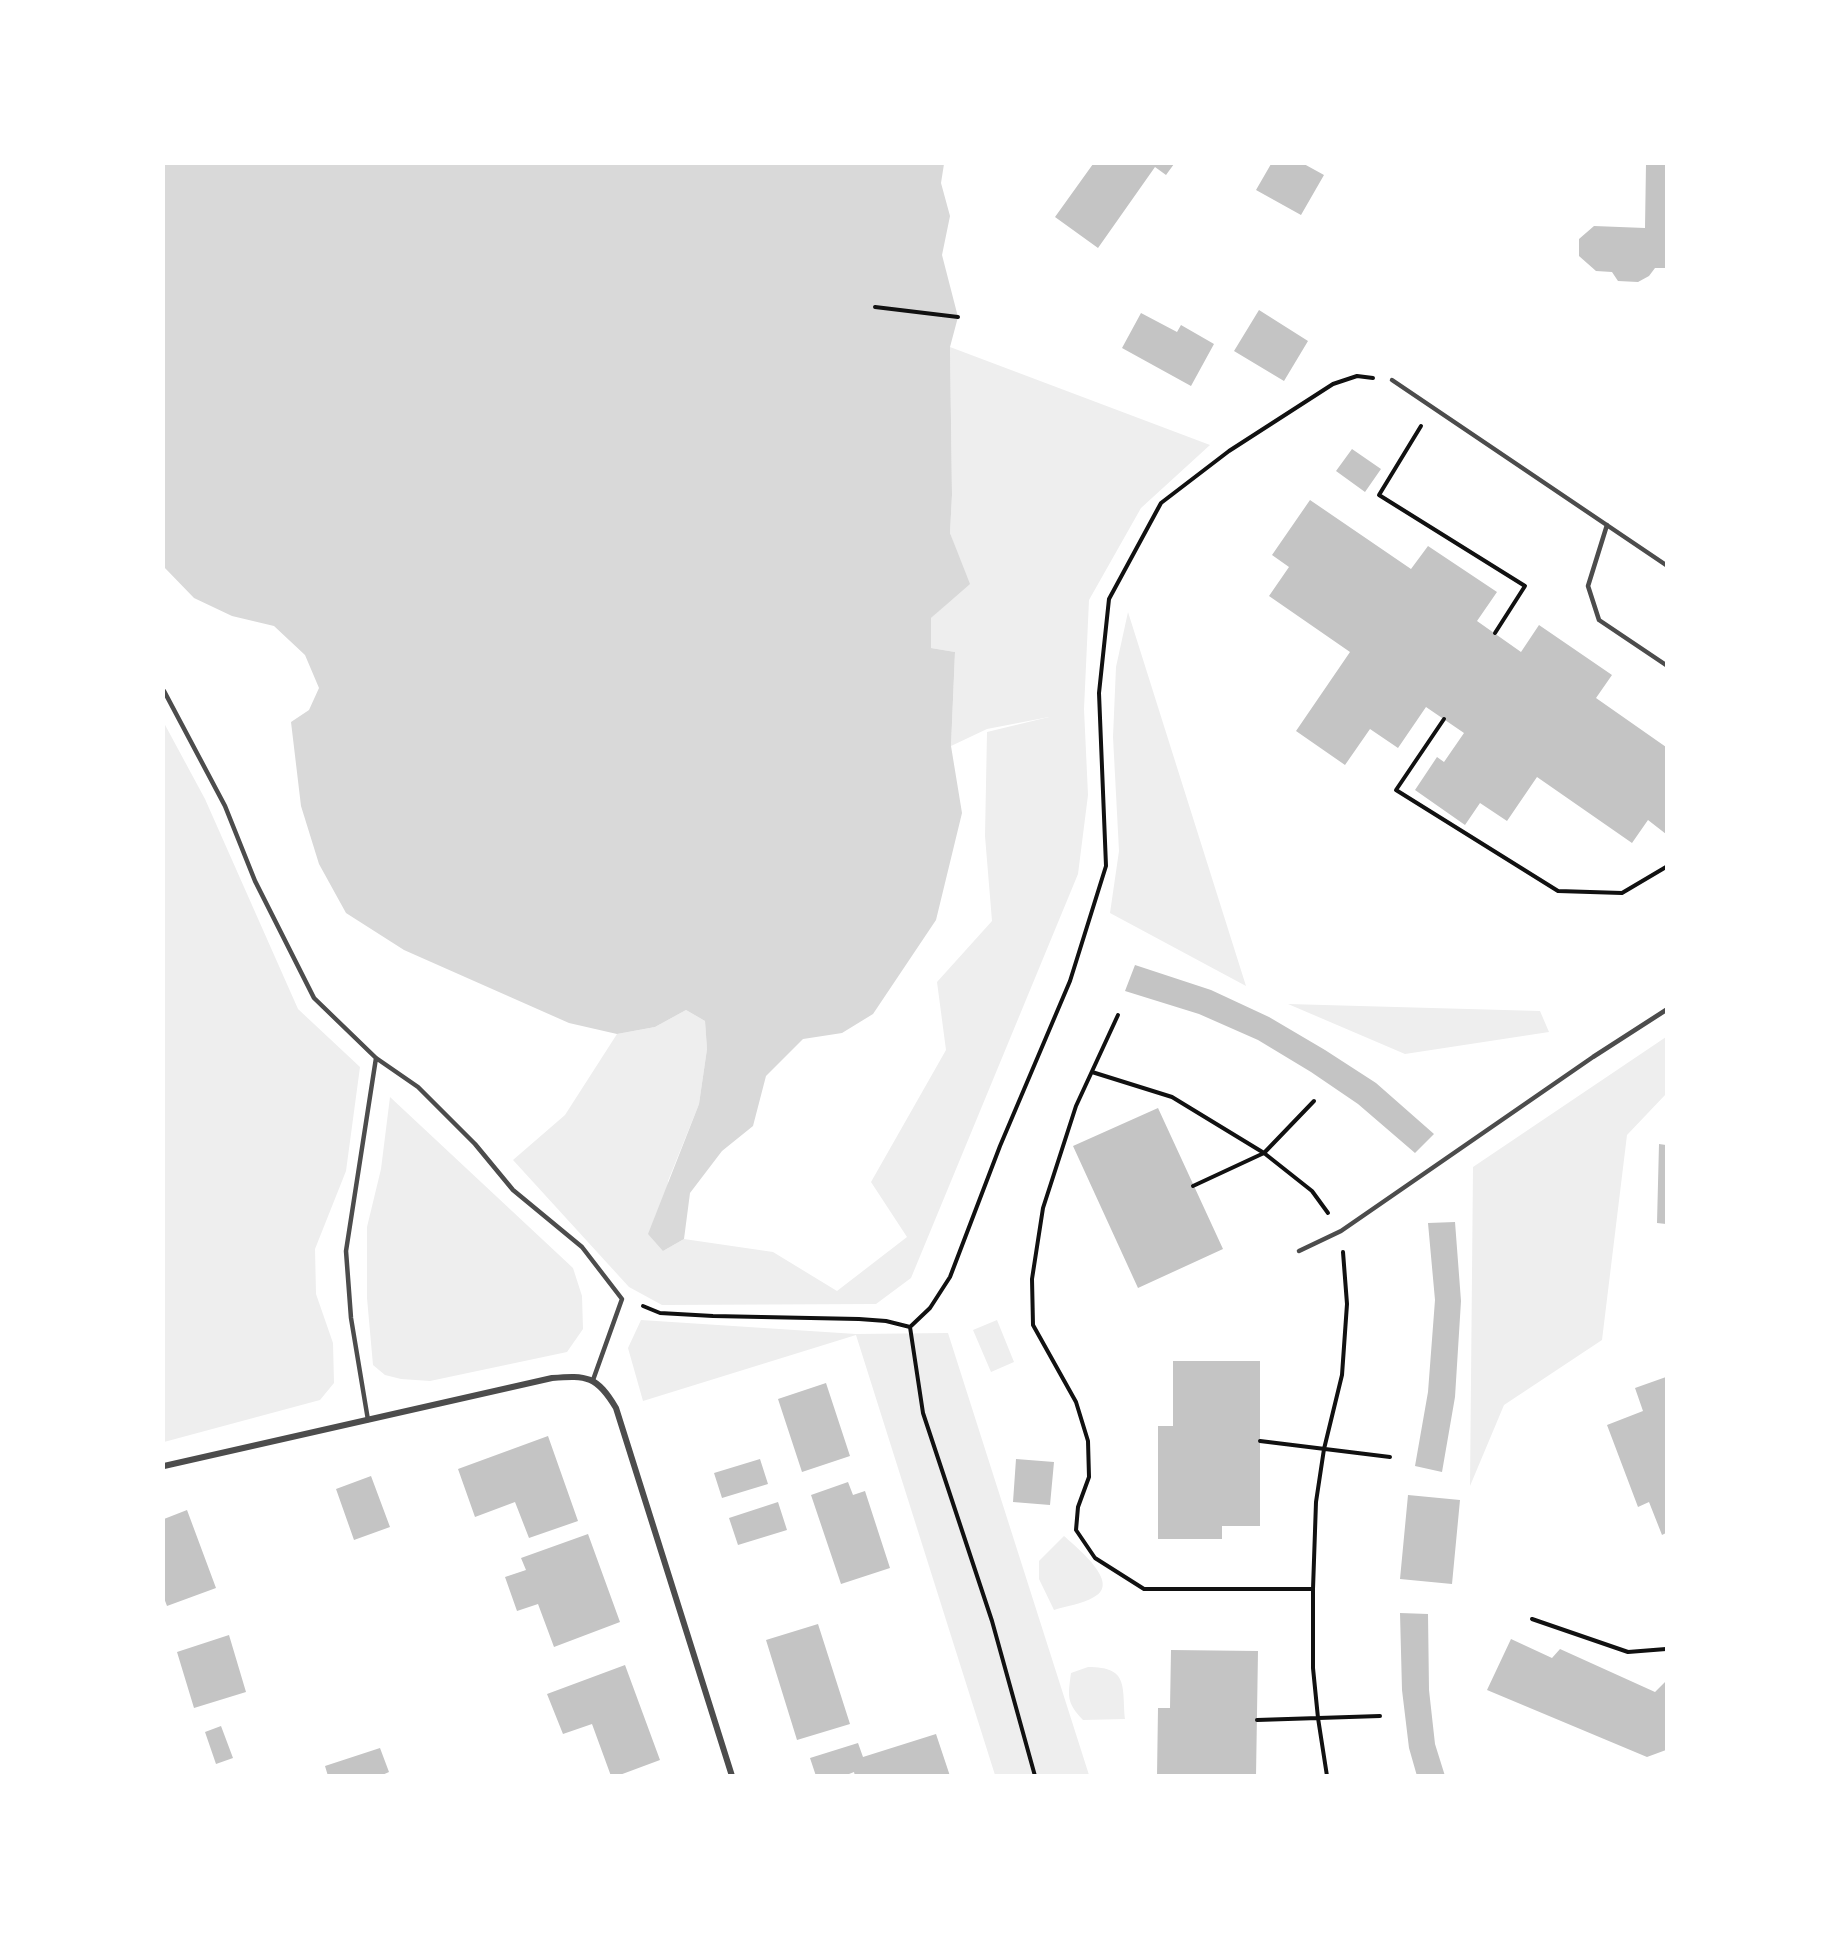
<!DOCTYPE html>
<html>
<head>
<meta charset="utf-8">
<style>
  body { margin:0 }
  #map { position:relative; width:1830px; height:1939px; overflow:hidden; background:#fff; font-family:"Fira Sans",sans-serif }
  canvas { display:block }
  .frame { position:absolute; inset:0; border:165px solid #fff; pointer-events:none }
</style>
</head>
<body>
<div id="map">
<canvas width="1830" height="1939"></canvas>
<div class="frame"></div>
</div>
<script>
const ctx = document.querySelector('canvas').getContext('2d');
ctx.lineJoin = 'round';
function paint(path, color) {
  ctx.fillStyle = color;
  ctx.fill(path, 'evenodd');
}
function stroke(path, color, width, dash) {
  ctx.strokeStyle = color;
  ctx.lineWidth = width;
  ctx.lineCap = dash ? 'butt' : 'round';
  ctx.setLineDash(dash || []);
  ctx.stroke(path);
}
paint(new Path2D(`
  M950,347L1210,445L1141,508L1089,600L1084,709L1088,795L1078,874L911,1278L876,1304L662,1305L629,1287L513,1160L565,1115L617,1034L655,1027L686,1010L705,1021L707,1049L699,1104L668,1181L663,1251L684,1239L773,1252L837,1291L907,1237L871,1182L946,1050L937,982L992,921L985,836L987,732L1049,717L987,729L951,746L955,652L931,648V618L947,603L958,556L950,533L952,495Z
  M1128,612L1246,986L1110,913L1119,851L1113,737L1116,667Z
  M164,723L205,799L298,1009L360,1067L346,1171L315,1249L316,1294L333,1343L334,1383L320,1400L164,1442Z
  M1288,1004L1540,1011L1549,1032L1405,1054Z
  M1666,1037V1094L1627,1135L1602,1340L1504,1405L1470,1486L1473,1167Z
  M390,1097L573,1268L582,1296L583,1329L567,1352L430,1381L401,1379L385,1375L373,1365L367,1298V1227L381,1169Z
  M641,1320L856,1334L948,1333L1089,1775H995L856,1335L643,1401L628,1348Z
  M997,1320L1014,1362L991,1372L973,1330Z
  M1064,1536C1076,1547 1122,1583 1094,1597C1082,1604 1066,1606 1054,1610L1039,1579V1561Z
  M1088,1667C1129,1667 1122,1686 1125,1719L1083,1720C1066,1702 1068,1696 1071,1673Z`), '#eee');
paint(new Path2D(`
  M164,164H944L941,183L950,216L942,255L958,317L950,347L952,495L950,533L970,584L931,618V648L955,652L951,746L962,813L936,920L873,1014L842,1033L803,1039L766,1076L753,1126L722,1151L690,1193L684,1239L663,1251L648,1234L699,1104L707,1049L705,1021L686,1010L655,1027L617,1034L569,1023L404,950L346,913L319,864L301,806L291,722L309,710L319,688L305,655L274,626L232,616L194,598L164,567Z`), '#d9d9d9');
paint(new Path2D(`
  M1093,164H1174L1166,175L1155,167L1098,248L1055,217Z
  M1271,164H1304L1324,175L1301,215L1256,190Z
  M1646,164H1666V268H1655L1649,276L1638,282L1618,281L1612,272L1596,271L1579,256V239L1594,226L1645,228Z
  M1259,310L1308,341L1284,381L1234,351Z
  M1141,313L1177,332L1181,325L1214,344L1191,386L1122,348Z
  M1352,449L1381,469L1365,492L1336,471Z
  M1310,500L1411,569L1428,546L1497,592L1477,621L1521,652L1539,625L1612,675L1596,698L1666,747V834L1648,820L1632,843L1537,777L1507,821L1480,803L1465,825L1415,790L1437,757L1444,762L1464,733L1426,707L1398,748L1370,729L1345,765L1296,731L1350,652L1269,596L1289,567L1272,555Z
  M1135,965L1211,990L1269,1017L1325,1050L1376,1083L1434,1134L1415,1153L1358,1104L1311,1072L1258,1040L1199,1014L1125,991Z
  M1158,1108L1223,1249L1138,1288L1073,1146Z
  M1659,1144L1666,1145V1224L1657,1223Z
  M1455,1222L1461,1301L1455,1397L1442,1472L1415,1466L1428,1392L1435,1300L1428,1223Z
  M1173,1361H1260V1526H1222V1539H1158V1426H1173Z
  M1666,1377V1533L1662,1535L1649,1502L1638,1507L1607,1425L1643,1411L1635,1388Z
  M826,1383L850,1456L802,1472L778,1399Z
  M548,1436L578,1521L529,1538L515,1502L475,1517L458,1469Z
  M760,1459L768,1484L722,1498L714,1473Z
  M1016,1459L1054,1462L1050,1505L1013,1502Z
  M371,1476L390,1527L354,1540L336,1489Z
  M848,1482L853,1495L865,1491L890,1568L841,1584L811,1495Z
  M1408,1495L1460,1500L1452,1584L1400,1579Z
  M778,1502L787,1530L738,1545L729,1518Z
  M187,1510L216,1588L167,1606L164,1598V1519Z
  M588,1534L620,1622L554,1647L538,1604L517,1611L505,1577L526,1570L521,1558Z
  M1400,1613L1428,1614L1429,1690L1435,1744L1445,1776H1417L1409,1748L1402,1690Z
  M818,1624L850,1724L797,1740L766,1640Z
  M229,1635L246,1692L194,1708L177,1652Z
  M1511,1639L1552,1658L1560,1649L1655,1692L1666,1681V1750L1647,1757L1487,1690Z
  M1171,1650L1258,1651L1256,1776H1157L1158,1708H1170Z
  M625,1665L660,1760L617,1776H611L592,1724L563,1734L547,1694Z
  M221,1726L233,1758L216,1764L205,1732Z
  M936,1734L950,1776H855L854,1772L844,1776H816L810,1758L858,1743L863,1757Z
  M380,1748L389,1772L380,1776H328L325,1766Z`), '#c4c4c4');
stroke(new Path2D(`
  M875,307L958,317
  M1421,426L1379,495L1525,586L1495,633
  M1444,719L1396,790L1558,891L1622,893L1666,867
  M1118,1015L1076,1106L1043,1208L1032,1279L1033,1325L1076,1402L1088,1441L1089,1477L1078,1507L1076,1530L1095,1558L1144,1589H1313
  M1092,1072L1172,1097L1264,1153L1312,1191L1328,1213
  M1193,1186L1264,1153L1314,1101
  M643,1306L660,1313L713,1316L859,1319L886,1321L910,1327L930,1308L950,1277L1000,1146L1070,981L1106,866L1099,693L1109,599L1161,503L1229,451L1333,384L1357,376L1373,378
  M910,1327L923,1413L992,1621L1035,1776
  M1260,1441L1390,1457
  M1532,1619L1628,1652L1666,1649
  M1257,1720L1380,1716
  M1327,1776L1318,1718L1313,1668V1589L1316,1502L1324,1449L1342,1375L1347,1304L1343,1252`), '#111', 4);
stroke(new Path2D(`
  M1392,380L1666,565
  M1607,525L1588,586L1599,620L1666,665
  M164,691L225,806L255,881L314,998L376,1058L418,1087L475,1144L513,1190L582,1247L622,1299L593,1380
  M1299,1251L1341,1231L1593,1057L1666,1010
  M368,1420L351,1318L346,1251L376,1058`), '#4c4c4c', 4.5);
stroke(new Path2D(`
  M164,1466L552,1378C587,1375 597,1376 616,1408L732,1776`), '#4c4c4c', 6);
</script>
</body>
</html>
